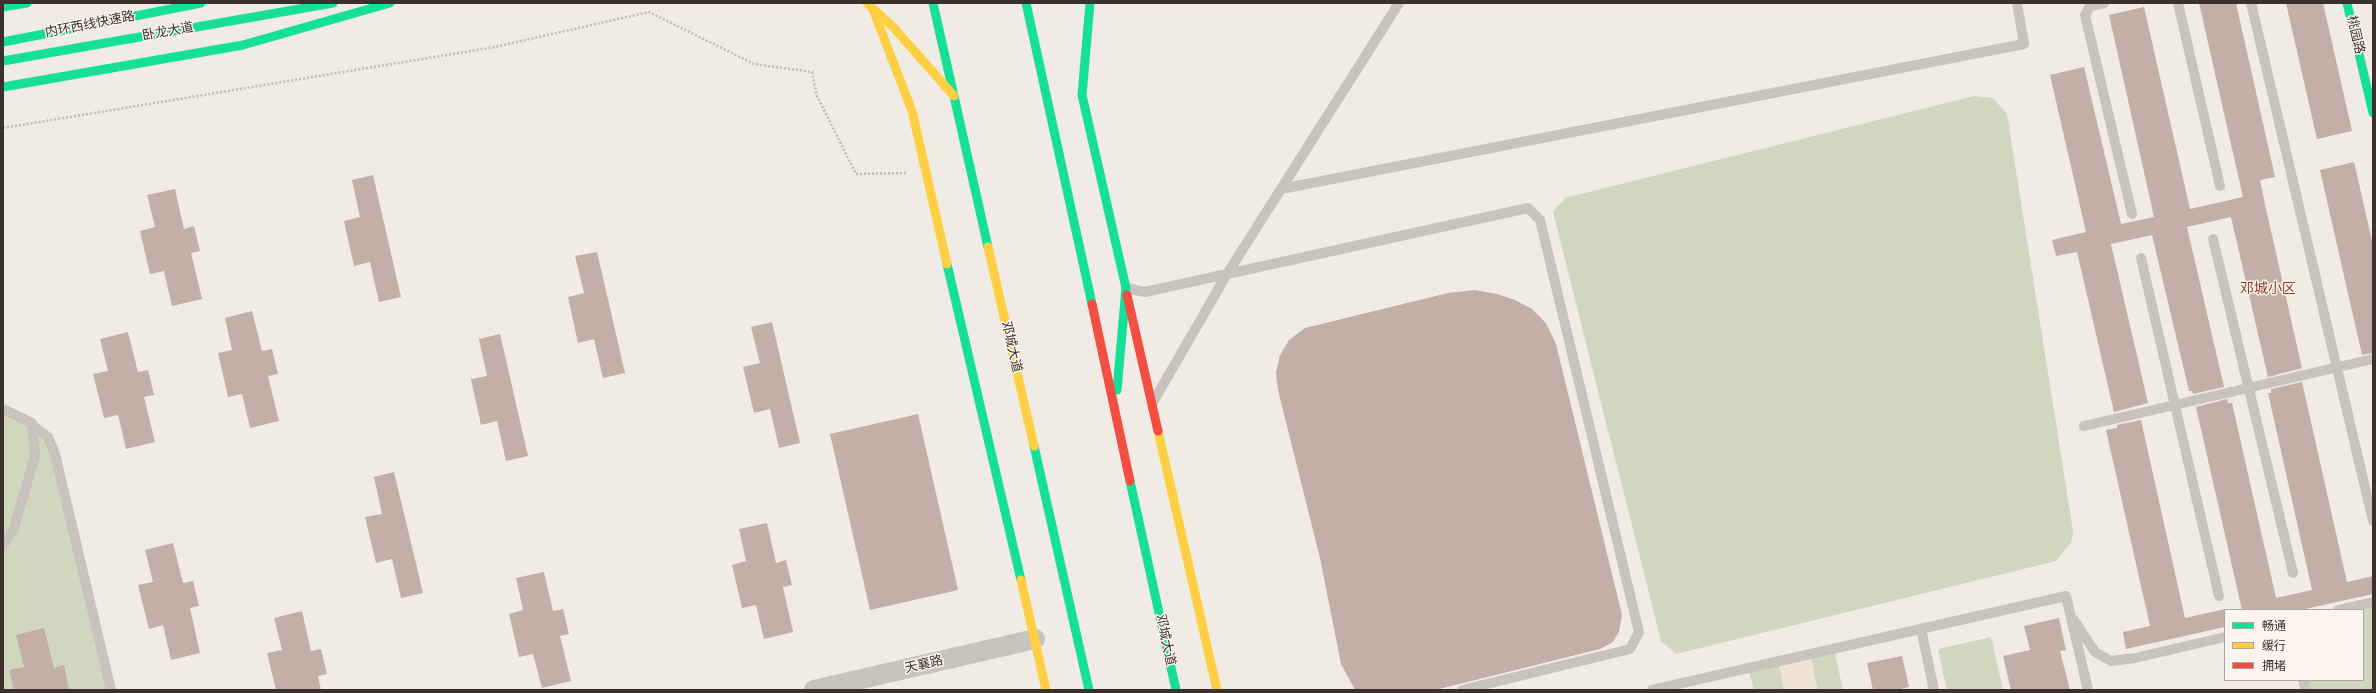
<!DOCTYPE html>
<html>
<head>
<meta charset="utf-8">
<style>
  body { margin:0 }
  #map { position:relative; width:2376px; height:693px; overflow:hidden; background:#f0ebe5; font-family:"Sofia Sans Condensed","Noto Sans SC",sans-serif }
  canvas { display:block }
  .frame { position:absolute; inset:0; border:4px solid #3b302b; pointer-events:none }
  .legend { position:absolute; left:2224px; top:609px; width:140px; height:72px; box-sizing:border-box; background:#fbf5ee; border:1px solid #aea6a0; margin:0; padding:5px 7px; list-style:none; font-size:12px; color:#3b302b }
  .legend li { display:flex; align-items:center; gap:8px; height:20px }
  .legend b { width:20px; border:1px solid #aea6a0 }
</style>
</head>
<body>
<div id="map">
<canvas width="2376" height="693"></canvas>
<div class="frame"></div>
<ul class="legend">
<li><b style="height:5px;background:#16e098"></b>畅通</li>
<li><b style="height:5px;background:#ffcf43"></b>缓行</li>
<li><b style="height:5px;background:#f24e42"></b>拥堵</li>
</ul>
</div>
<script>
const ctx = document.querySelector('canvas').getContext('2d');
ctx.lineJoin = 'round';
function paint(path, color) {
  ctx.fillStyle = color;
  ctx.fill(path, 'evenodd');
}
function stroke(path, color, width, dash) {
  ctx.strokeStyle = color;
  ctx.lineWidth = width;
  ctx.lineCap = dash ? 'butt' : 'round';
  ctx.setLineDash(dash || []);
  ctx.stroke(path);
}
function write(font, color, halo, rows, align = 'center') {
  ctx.font = font + ' "Sofia Sans Condensed","Noto Sans SC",sans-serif';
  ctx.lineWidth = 3;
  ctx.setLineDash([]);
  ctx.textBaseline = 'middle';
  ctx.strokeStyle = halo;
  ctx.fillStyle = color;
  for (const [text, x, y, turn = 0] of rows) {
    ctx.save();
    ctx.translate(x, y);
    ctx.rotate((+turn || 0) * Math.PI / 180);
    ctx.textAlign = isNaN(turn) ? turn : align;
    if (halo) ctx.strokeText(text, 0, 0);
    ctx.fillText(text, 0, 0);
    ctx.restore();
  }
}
paint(new Path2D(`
  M1974,96L1993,98L2007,114L2073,531L2071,543L2056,561L1676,654L1661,641L1553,212L1565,198Z
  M3,409L48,437L111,690H3Z
  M2373,602V690H2306L2303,680H2363V610H2338Z
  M1991,637L2003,690H1947L1938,649Z
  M1834,649L1843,690H1754L1748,668Z`), '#d1d6bf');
paint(new Path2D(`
  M1810,654L1818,690H1784L1778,662Z`), '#eee3d5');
paint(new Path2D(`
  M2199,3H2236L2275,177L2260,180L2266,209L2302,368L2268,377L2231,217L2187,227L2224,387L2193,394L2192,391H2189L2152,235L2111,244L2148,403L2114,412L2077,252L2056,256L2052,240L2086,232L2050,75L2084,67L2121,224L2154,217L2109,15L2144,7L2190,209L2243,197Z
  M2286,3H2323L2352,131L2317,139Z
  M2354,162L2373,245V353L2362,355L2320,170Z
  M373,175L401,297L379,302L370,262L354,266L344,221L360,217L352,180Z
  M175,189L184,229L194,226L200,251L191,253L202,299L172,306L164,271L150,274L140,231L155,227L147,195Z
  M597,252L625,373L603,378L594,339L578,343L568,297L584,293L575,256Z
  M1475,290L1497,294L1515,300L1532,309L1546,323L1556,344L1622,615L1619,632L1613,642L1600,649L1435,690H1355L1341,664L1320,558L1278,390L1276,373L1280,355L1289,340L1305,328L1448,293Z
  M252,311L262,351L272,349L278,374L268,376L279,421L250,428L242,394L228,397L218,353L232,350L225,318Z
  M772,322L800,443L779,448L770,409L754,413L743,367L760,363L751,327Z
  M128,332L138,372L148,370L154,395L144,397L155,442L126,449L118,415L104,418L93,374L108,371L100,339Z
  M500,334L528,456L506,461L497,421L481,425L471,379L487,376L479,339Z
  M2302,382L2347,582L2373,576V594L2301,610H2242L2196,407L2227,399L2228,403H2232L2276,598L2312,590L2268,393H2271V389Z
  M918,414L958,590L870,610L830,434Z
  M2141,420L2185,618L2225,609V627L2126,649L2123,632L2150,626L2106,430L2117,428V425Z
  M394,472L423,593L401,598L392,559L376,563L365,517L382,514L374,477Z
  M767,523L776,563L786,560L792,585L783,587L793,632L764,639L756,605L742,608L732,565L746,561L739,529Z
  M173,543L183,583L193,581L199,606L190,608L200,653L171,660L163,625L149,629L138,585L153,582L145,550Z
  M544,572L553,611L563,609L569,634L560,636L571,681L542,688L533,654L519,657L509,614L523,610L516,578Z
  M302,611L311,651L321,649L327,674L318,676L321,690H276L267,653L282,650L274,618Z
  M2059,618L2066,650L2060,651L2070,690H2011L2003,656L2030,650L2024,626Z
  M44,628L54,668L64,665L69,690H14L9,670L24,667L16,635Z
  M1902,656L1909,687L1897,690H1873L1867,663Z`), '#c3afa7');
stroke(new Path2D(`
  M3,128L495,47L649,12L754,64L812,72L817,96L856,174L906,173`), '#c2bbb6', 2.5, [2, 2]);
stroke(new Path2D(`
  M2104,3L2090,6L2085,15L2132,214
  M2178,3L2220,186
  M2251,3L2373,521
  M1281,189L2024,44L2017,3
  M2213,239L2293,573
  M2141,258L2219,596
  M1126,288L1145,292L1528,208L1540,220L1639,632L1630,649L1462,690
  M1153,402L1227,274L1399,3
  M3,409L32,423L35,456L14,528L3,546
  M32,425L48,437L55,454L111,690
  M2084,426L2373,359
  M2338,610L2373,602
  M2074,620L2095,652L2111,661L2135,658L2225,637
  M1921,629L1934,690
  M2303,680L2306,690
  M1652,690L2066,596L2088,690`), '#c9c3be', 10);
stroke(new Path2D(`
  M814,690L1035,639`), '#c9c3be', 20);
stroke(new Path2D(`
  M933,3L988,247
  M1026,3L1092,304
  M1090,3L1082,95L1126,288L1117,390
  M2347,3L2373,113
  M3,7L27,3
  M3,42L201,3
  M3,61L333,3
  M3,87L243,45L390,3
  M947,264L1021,580
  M1034,446L1089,690
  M1130,481L1176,690`), '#16e098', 9);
stroke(new Path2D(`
  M867,3L893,27L954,96
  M872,7L912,111L947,264
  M988,247L1034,446
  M1158,431L1217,690
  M1021,580L1046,690`), '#ffcf43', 9);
stroke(new Path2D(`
  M1127,295L1158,431
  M1092,304L1130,481`), '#f24e42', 9);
write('13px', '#3b302b', '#fbf5ee', [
  ["内环西线快速路",90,25,-11],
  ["卧龙大道",168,32,-10],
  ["桃园路",2355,35,77],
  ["邓城大道",1011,347,77],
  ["邓城大道",1165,640,78],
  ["天襄路",924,665,-13]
]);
write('14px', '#8c3b22', '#fbf5ee', [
  ["邓城小区",2268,289]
]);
</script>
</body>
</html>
